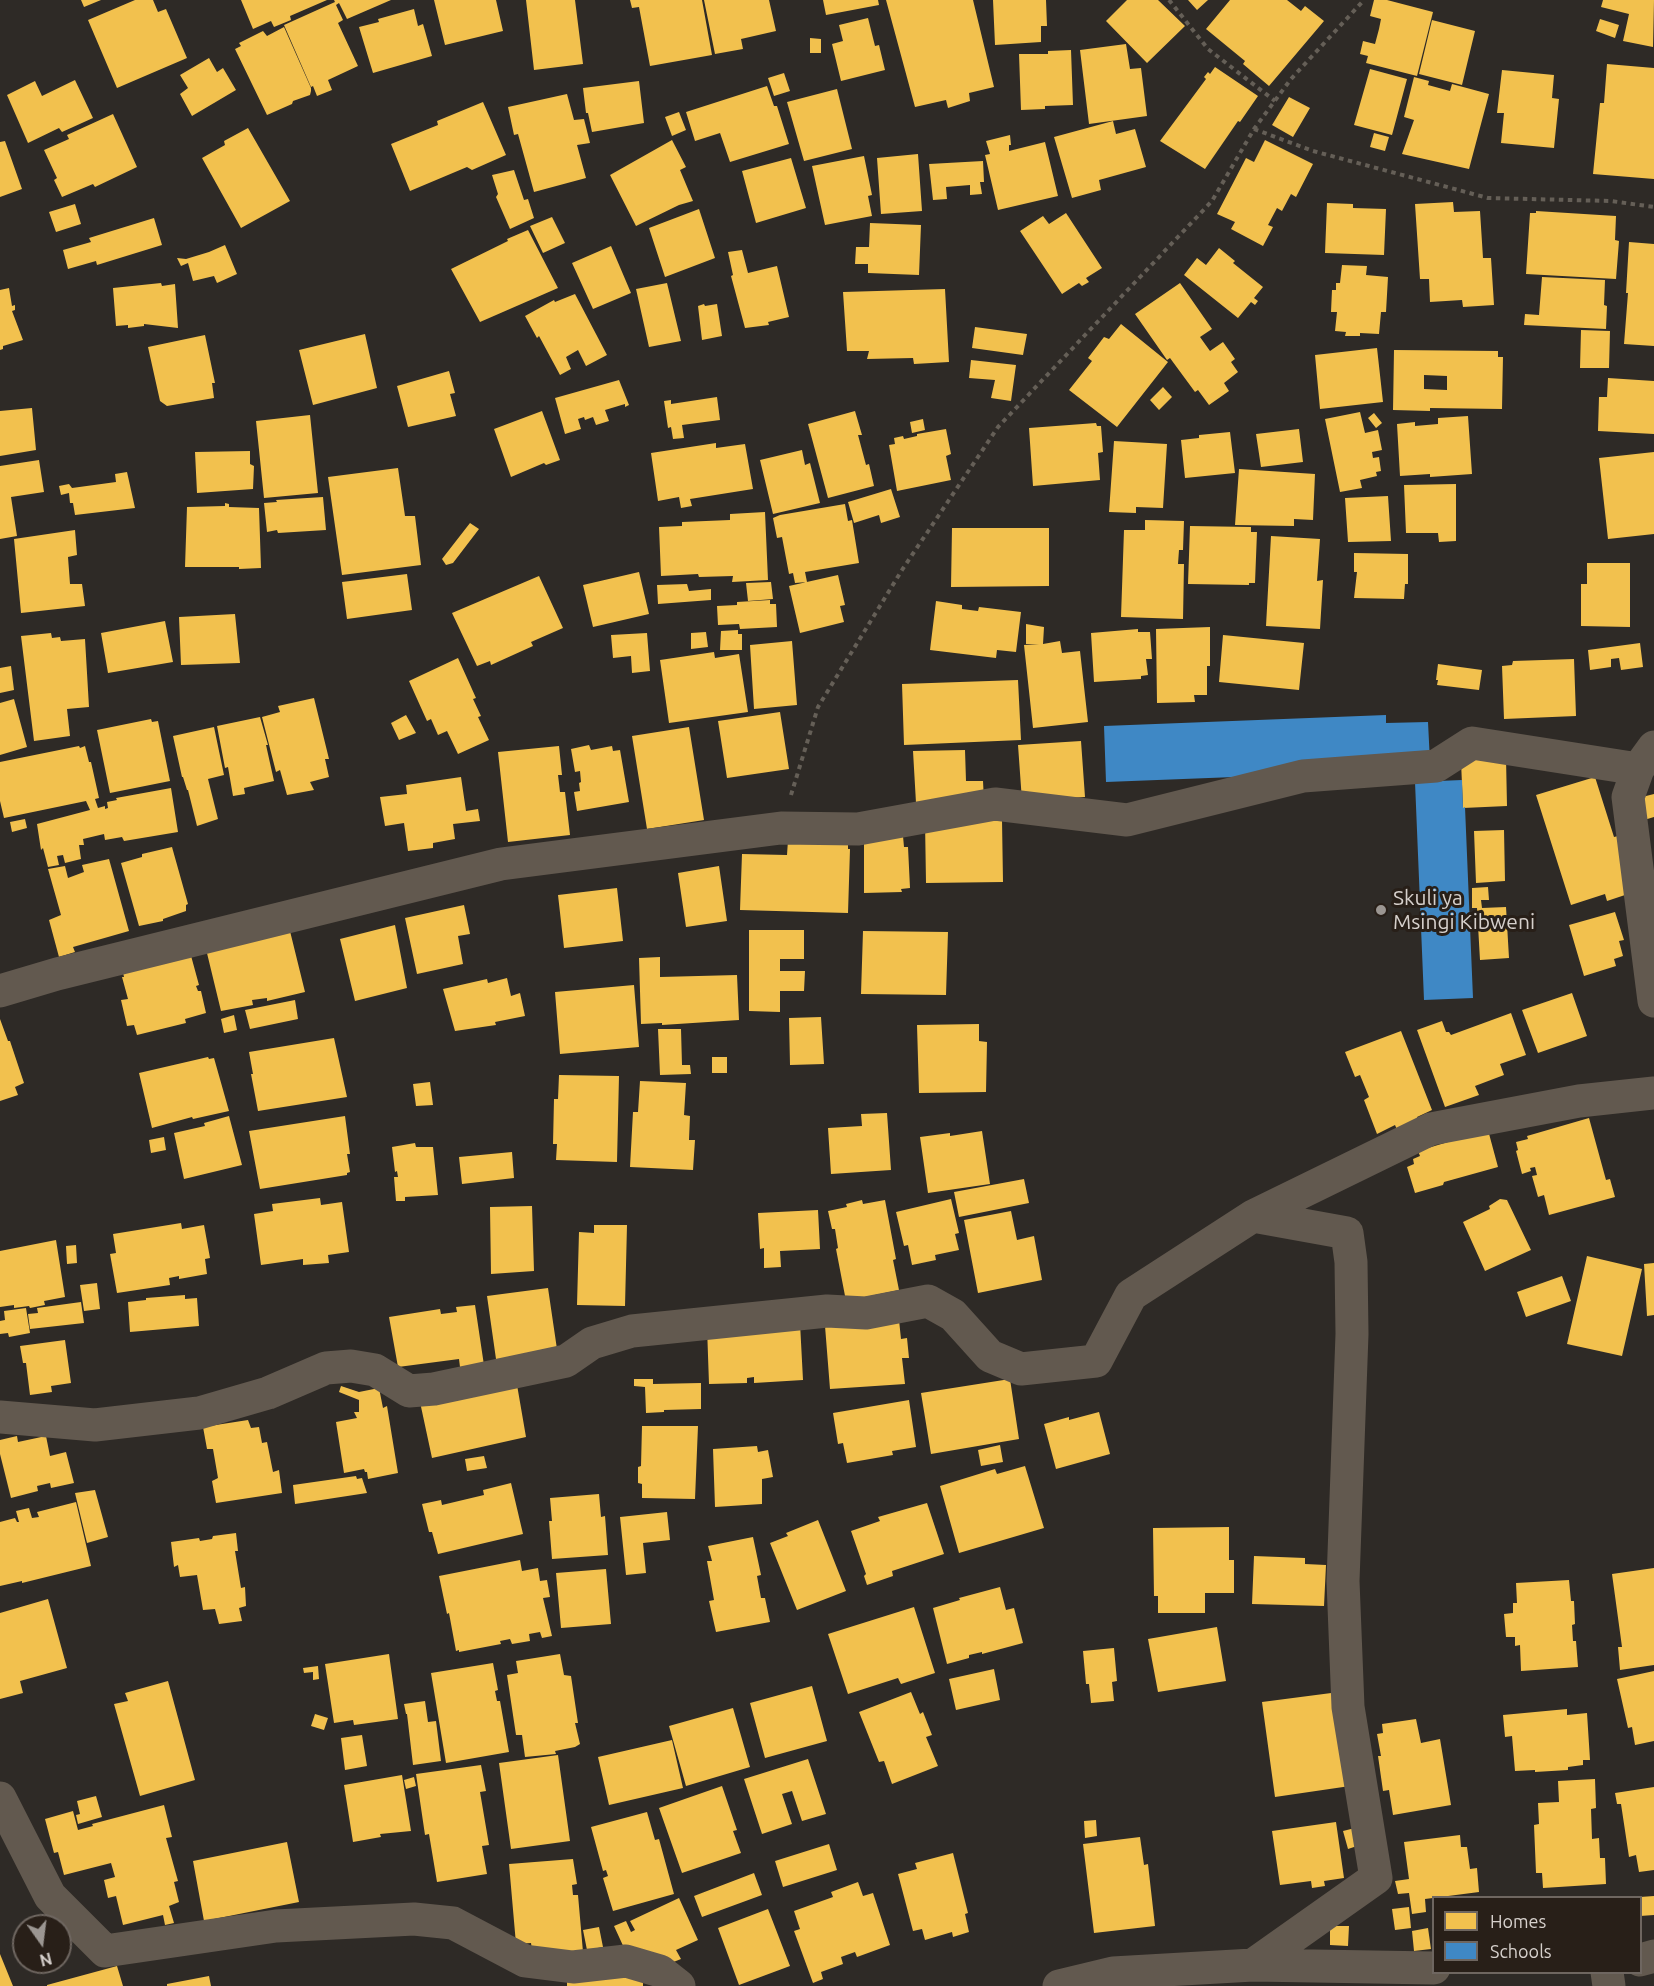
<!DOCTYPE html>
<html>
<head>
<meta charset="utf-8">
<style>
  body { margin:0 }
  #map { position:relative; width:1654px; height:1986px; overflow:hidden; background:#2e2a26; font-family:Ubuntu,sans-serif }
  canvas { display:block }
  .legend { position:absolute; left:1432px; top:1896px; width:210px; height:78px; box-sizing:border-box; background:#281f18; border:2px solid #6e6660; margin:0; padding:8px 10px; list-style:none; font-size:18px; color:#d6d0cc }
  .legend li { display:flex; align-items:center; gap:12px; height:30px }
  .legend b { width:30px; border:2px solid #6e6660 }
  .north { position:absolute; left:12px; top:1914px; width:60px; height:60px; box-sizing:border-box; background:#281f18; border:2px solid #6e6660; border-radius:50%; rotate:166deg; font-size:16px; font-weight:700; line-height:24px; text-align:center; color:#d6d0cc }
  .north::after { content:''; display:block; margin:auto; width:21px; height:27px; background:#9b9692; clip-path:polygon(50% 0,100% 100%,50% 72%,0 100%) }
</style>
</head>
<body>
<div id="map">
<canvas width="1654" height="1986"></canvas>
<ul class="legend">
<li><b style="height:16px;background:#f2c14e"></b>Homes</li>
<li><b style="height:16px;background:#3f88c5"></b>Schools</li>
</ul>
<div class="north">N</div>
</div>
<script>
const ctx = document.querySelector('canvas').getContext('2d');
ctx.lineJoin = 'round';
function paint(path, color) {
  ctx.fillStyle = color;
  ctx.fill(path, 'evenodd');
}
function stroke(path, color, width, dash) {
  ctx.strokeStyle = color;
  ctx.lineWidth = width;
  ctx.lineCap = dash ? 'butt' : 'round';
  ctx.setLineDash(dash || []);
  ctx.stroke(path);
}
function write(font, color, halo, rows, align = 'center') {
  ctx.font = font + ' Ubuntu,sans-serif';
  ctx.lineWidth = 6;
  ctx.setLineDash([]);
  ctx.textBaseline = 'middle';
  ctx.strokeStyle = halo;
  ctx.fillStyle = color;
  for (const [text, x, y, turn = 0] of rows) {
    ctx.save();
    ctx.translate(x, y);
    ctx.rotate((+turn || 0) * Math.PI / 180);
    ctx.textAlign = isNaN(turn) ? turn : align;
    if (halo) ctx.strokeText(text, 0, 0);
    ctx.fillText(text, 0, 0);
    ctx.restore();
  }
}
paint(new Path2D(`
  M81,0H101L84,7Z
  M135,0H153L158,12L166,9L187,58L117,88L88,20Z
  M241,0H327L290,16L291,20L274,27L271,21L253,29Z
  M334,0H391L347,19L339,3L336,5L343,20L338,23L358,66L328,80L332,90L317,96L313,86L311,87L284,25L335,2Z
  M434,0H496L503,31L445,45Z
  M526,0H575L583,64L534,70Z
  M630,0H702L712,55L650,66L639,7L632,8Z
  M704,0H769L776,31L741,39L743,49L715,54Z
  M823,0H878L879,5L826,15Z
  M886,0H973L994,87L969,93L970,101L948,108L946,100L915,107Z
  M993,0H1046L1047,26H1041V42L995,45Z
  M1127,0H1158L1185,26L1147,63L1106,21Z
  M1188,0H1208L1197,10Z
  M1230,0H1287L1301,11L1305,6L1324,21L1269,86L1243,64L1245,61L1206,29Z
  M1374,0H1387L1433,12L1417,76L1366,63L1368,56L1360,54L1363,41L1375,44L1379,29L1381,19L1370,16Z
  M1603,0H1654L1653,47L1623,41L1629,14L1601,7Z
  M414,9L418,26L423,24L432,56L373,73L359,27L379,22L378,19Z
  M868,18L875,46L879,45L885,70L841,81L832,44L843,41L839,25Z
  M1600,19L1619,25L1615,38L1596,31Z
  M1432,20L1475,31L1462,85L1419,74Z
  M284,27L311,88V91L310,95L293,101L292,104L267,115L235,49L241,46L239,43L263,31L267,36Z
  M810,38L821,39V53H810Z
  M1126,44L1130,69L1141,68L1147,116L1089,124L1080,50Z
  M1071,50L1073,105L1045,106V109L1021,110L1019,54H1048V51Z
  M209,58L217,72L223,68L236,90L192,116L180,94L188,88L180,75Z
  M1607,64L1654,68V179L1593,174L1600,103H1604Z
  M1215,67L1258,96L1240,122L1238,121L1205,169L1160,141L1206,79L1204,77L1208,72L1210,74Z
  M1370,69L1407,79L1392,135L1354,125Z
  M1502,70L1554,75L1552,98L1559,99L1554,148L1501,143L1504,113H1497Z
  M784,73L790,91L774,96L768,78Z
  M1414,77L1429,81L1428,85L1450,91L1452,84L1489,94L1469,169L1402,154L1414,120L1404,117Z
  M75,80L93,118L62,132L59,128L28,143L7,95L35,81L42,96Z
  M639,81L644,123L592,132L588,113H586L583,88Z
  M767,86L774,106H777L789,144L730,162L720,133L695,141L686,112Z
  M837,89L852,149L804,161L787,102Z
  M567,94L574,120L584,119L590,143L577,145L586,178L534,192L518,134L514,135L508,107Z
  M1289,97L1310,108L1293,137L1272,125Z
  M483,102L506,155L472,170L467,167L410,191L391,144L438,125L437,121Z
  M679,112L686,130L672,136L665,117Z
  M113,114L137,167L95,187L93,184L62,197L54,180L57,178L44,150L69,139L67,135Z
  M1113,121L1116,134L1135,129L1146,167L1099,180L1101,190L1072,198L1054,137Z
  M248,128L290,201L241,228L202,158L225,145L224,141Z
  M1374,133L1389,137L1385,151L1370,147Z
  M1010,135L1011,145H1009V151L1045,142L1058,196L998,210L985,155L990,154L986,141Z
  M672,140L686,167L680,170L693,201L679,205L636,226L610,175Z
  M1265,140L1313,164L1296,197L1291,194L1282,211L1277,208L1268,225L1273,227L1263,246L1231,229L1235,222L1217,214L1246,158L1254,162Z
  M5,141L22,189L0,197V142Z
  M918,154L922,211L881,214L877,158Z
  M864,156L872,195L868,196L872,216L825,225L812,166Z
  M791,158L806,208L756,223L742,171Z
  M983,161L984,182H980L982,194L970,195V185L946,187L947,199L933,200L929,164Z
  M514,170L524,200L528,199L534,218L510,229L496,197L498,194L492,175Z
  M1453,202L1454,212L1480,211L1483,258H1491L1494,305L1463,307L1462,300L1430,302L1429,279H1420L1415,204Z
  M1327,203L1353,204V208L1386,209L1384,255L1325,253Z
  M75,204L81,224L56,232L49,212Z
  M699,209L715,258L665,277L649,228Z
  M1536,211L1616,216L1615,240L1619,241L1616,279L1526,274L1530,213H1536Z
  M1066,213L1102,268L1086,278L1089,282L1082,286L1079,283L1062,294L1020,231L1043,216L1049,224Z
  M552,217L565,243L543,253L530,226Z
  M154,218L162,245L97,265L96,261L68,269L63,250L91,242L89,238Z
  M870,223L921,225L919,275L868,273V264H855L856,247H869Z
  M528,230L558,288L480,322L451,269L508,241L507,239Z
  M1629,242L1654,244V346L1624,344L1628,293H1626Z
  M225,245L237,274L217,283L214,276L193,281L188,263L181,266L177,258L186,259L209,252Z
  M611,246L631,293L593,309L572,263Z
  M1219,248L1235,261L1233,263L1263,287L1254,298L1258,301L1255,305L1251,302L1238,318L1184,275L1197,258L1206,265Z
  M742,250L748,273L777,266L789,317L768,322L769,325L745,328L731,276L733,275L728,252Z
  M1342,265L1367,266L1366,275L1388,277L1386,312H1381L1379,334L1360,333V336H1345L1346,332L1335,331L1337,312H1331L1332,290H1336V283H1340Z
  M1542,277L1605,280L1604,305L1607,306L1606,329L1524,325L1525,314L1539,315Z
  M161,283L162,286L175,284L178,328L144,324V326L128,328V325L116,326L113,288Z
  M667,283L681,341L649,347L636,289Z
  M1180,283L1212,329L1200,337L1210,351L1223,342L1235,359L1231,362L1238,372L1224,383L1229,391L1209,405L1198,390L1195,392L1170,358L1167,360L1135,314Z
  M9,288L12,306L15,305V310L12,311L23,340L3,346V349L0,350V290Z
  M945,289L949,362L914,364L913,358L867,359L869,351H847L843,292Z
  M575,294L607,355L586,366L578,350L566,357L571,369L560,375L539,336L537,338L525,316L554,300L555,302Z
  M704,304L705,306L717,304L722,336L702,340L698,306Z
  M1121,324L1168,362L1117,427L1069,390L1092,361L1088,358L1104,337L1109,339Z
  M975,327L1027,334L1023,355L972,348Z
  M1581,330L1610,331L1609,368H1580Z
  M365,334L377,388L313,405L299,350Z
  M205,335L215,383H212L214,398L167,406L160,401L148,347Z
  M1377,348L1383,402L1320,409L1315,355Z
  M1394,350L1498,351V357H1503L1502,409L1430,408V411L1393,410ZM1424,375L1447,376V390L1424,389Z
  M971,360L1016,365L1011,401L991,398L995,380L969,378Z
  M449,371L455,393L450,394L456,416L408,427L397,386Z
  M1608,378L1654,381V434L1598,431L1599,397H1607Z
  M619,380L629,405L625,407V404L605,410L609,421L596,425L593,417L585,420L584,417L578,419L581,429L565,434L555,398Z
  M1163,387L1172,397L1159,410L1150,400Z
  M717,397L720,420L682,425L684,438L673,439L671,427L668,428L664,401L671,400V404Z
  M32,408L36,450L0,456V411Z
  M542,411L560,460L546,465L544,463L511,477L494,429Z
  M855,411L862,435H858L866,465L869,464L874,486L828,498L808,424Z
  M1360,412L1365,433L1378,430L1382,450L1372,452L1373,458L1379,457L1381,471L1376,472L1377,476L1360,480L1362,488L1340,492L1325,419Z
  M1374,413L1382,423L1376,428L1368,418Z
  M310,415L318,493L264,498L256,421Z
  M1468,416L1472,474L1430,477V474L1400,476L1397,424L1415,422V426L1438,424V418Z
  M923,419L925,430L912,433L910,422Z
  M1096,423L1097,426H1101L1103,452L1098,453L1100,480L1033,486L1029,428Z
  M946,429L951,454L946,456L951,480L897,491L889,445L895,444L894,438L903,436L904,439L917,436V434Z
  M1299,429L1303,462L1261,467L1256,434Z
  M1230,432L1235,473L1185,478L1181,440L1199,438V435Z
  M1114,441L1167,444L1163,508L1136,507V513L1109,512Z
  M716,443V448L745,444L753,489L690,499L692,506L681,508L679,497L658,501L651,453Z
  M802,450L805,465L810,463L820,503L773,514L760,460Z
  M250,451V464L254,466L253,489L197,493L195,452Z
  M1654,452V534L1608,539L1599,458Z
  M39,460L44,492L11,497L17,536L0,539V466Z
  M398,468L405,516H415L421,565L342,575L328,477Z
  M1239,469L1315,474L1313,520L1294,519V526L1235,525Z
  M127,472L135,508L75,515L73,503H70L69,493L61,495L59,486L69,484L72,488L116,482L115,474Z
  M1456,484V541L1439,542L1438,533H1406L1404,485Z
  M891,489L900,517L881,523L879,515L854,523L848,502Z
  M1388,496L1391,541L1348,542L1345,498Z
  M323,497L326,530L278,533L277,530L267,532L264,503L277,502L276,500Z
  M225,503L229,504V507L259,508L261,568L239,569V567H185L187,507L225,506Z
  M845,504L848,521L852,520L859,563L805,572L807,582L795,583L793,573L789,574L782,537L777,538L773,518L780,515Z
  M765,512L768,580L732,582L733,576L699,577L698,574L661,576L659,527L682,526V522L730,520V514Z
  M1145,520L1184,521L1183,550H1179L1178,564H1184L1183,619L1121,617L1124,530H1145Z
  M470,523L479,529L453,563L446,565L442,559Z
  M1190,526L1251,527V532H1257L1255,583H1249V585L1188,584Z
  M952,528H1049V586L951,587Z
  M75,530L77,555L68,557L70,584H82L85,606L21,613L14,539Z
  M1271,536L1320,539L1317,581L1323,580L1320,629L1266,626Z
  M1354,553L1408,554V584H1405L1404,599L1354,598L1357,572H1354Z
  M1587,563H1630V627L1581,626V584H1587Z
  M639,572L649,614L593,627L583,585Z
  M407,574L412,610L347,619L342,582Z
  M838,575L845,605L840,606L844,622L800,633L789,586Z
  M539,576L563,628L531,642L533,646L491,665L490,661L477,666L452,613Z
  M771,582L773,599L748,601L746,583Z
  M687,584L689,591L711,589V600L658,604L657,585Z
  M770,600V604H776L777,627L740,629L739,624L718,625L717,606L737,605V602Z
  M936,601L962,605V609L978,611L979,607L1021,612L1016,652L997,650L996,658L930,650Z
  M235,614L240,663L181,665L179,617Z
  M165,621L173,662L108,673L101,633Z
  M1026,624L1044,627L1043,644L1060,641L1062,653L1080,651L1088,722L1033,728L1024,645L1039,644H1026Z
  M1210,627V666H1207V695H1194L1195,702L1157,703L1156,629Z
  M1138,629V632H1150L1152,659H1146L1148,675L1141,676V679L1094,682L1091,633Z
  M738,630V634H742V650H720L721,631Z
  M706,632L708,647L691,649V633Z
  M51,633L52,638L60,637L61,641L85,639L89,707L67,709L70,736L34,741L21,636Z
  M647,633L650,671L632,673L631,656L613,658L611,635Z
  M1223,635L1304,643L1299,690L1219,682Z
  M792,641L797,705L754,709L750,645Z
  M1640,643L1643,667L1621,670L1619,658L1611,659V667L1590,670L1588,650Z
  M714,652L715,658L739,654L748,712L669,723L660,660Z
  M458,658L476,698L473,699L481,716L478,717L489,740L458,754L447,731L438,735L431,719L427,721L409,681Z
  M1574,659L1576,716L1504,719L1502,666L1512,665L1513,661Z
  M1438,664L1482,670L1479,690L1437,685L1438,680H1436Z
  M11,666L14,690L0,693V668Z
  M1018,680L1021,740L904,745L902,684Z
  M314,698L329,759H325L329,777L310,782L314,790L287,795L280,770L276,772L262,717L280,712L278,706Z
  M14,699L27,747L0,755V703Z
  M780,712L789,769L727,778L718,721Z
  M406,715L416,733L399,740L391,723Z
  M260,717L268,745H266L274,781L244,788L245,794L233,796L228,767L225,768L217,726Z
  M151,719L152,722L158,721L170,781L110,793L97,730Z
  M214,727L224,775L208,779L218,819L197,826L188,790H187L183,777H182L173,736Z
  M689,727L704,820L647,829L632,736Z
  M1081,741L1085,797L1022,801L1018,745Z
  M589,745L591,750L612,746L613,751L620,750L629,802L577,811L574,792L580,791L579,783L581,782L580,771L575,772L571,749Z
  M79,746L80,748L85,746L89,762H91L99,798L95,799L98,808L105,806V809L108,808L107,802L117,800L116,798L171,788L178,832L124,841L122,837L105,840L104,834L83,839L84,845H79L81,859L65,863L63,855L57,856L59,865L48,867L43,848L41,850L37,824L90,810L86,801L4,818L0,801V762Z
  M559,746L562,775H558L560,792H565L570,835L508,842L498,752Z
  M965,750L966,781H983L984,801L916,803L913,751Z
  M1506,758L1507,806L1463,808L1461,761Z
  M461,777L466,811L478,809L480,821L453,824L455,839L433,843V848L408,851L404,823L385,826L380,797L407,794L406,785Z
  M1595,777L1614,837L1618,836L1628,894L1607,901L1605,894L1571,905L1536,795Z
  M1654,794V817L1644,820L1638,798Z
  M25,819L27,828L12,832L10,822Z
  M1002,820L1003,882L926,883L925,821Z
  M1504,830L1505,881L1476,883L1474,831Z
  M903,836L904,847H908L910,888L901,889L902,892L864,893V837Z
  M788,840L848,842V849H850L848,913L740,910L742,854L787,855Z
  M172,847L188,904L186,905V911L163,919V921L139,926L121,863L142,857V854Z
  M109,859L129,931L73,947L75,952L59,957L49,920L61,915L48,869L65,866L68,878L84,872L82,865Z
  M719,866L727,921L686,927L678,873Z
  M1488,887L1489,900H1481L1482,908L1506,907L1509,958L1480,960L1477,908H1472V888Z
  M617,888L623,941L564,948L558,895Z
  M464,905L470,934L458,936L463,964L417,974L405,918Z
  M1615,912L1624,940L1619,941L1623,956L1614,959L1616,966L1584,976L1569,925Z
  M395,925L407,988L355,1001L340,939Z
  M289,927L305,992L267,1001V998L252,1000L253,1005L221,1011L206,949Z
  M749,930H804V959H780V971H805L804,991H780V1012L749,1011Z
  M863,931L948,932L946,995L861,994Z
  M190,952L199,985L196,986L198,991H201L206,1013L185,1019L186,1023L137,1035L134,1025L127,1026L121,1000L128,999L122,977H124L122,968Z
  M660,957V977L737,975L739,1020L662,1025V1023L641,1024L639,958Z
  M507,978L511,996L520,993L525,1016L495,1022L496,1025L455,1031L443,989L487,979L488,983Z
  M634,985L639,1047L560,1054L555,992Z
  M1572,993L1587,1036L1538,1053L1522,1010Z
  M295,1000L298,1019L250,1029L245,1010Z
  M1511,1013L1526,1055L1500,1064L1504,1075L1475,1086L1479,1095L1445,1107L1417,1030L1442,1021L1446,1032H1449L1451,1035Z
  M234,1015L237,1030L224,1033L221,1019Z
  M821,1017L824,1064L790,1065L789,1018Z
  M0,1019L8,1041H10L24,1083L15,1087L18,1095L0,1101Z
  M979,1024V1041L987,1042L986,1092L919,1093L917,1025Z
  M658,1029H681L682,1065H690L691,1074L660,1075Z
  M1401,1031L1432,1110L1417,1117L1419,1122L1398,1132L1395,1125L1377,1134L1364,1100L1369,1097L1360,1075L1355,1077L1345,1052Z
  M334,1038L347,1097L258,1111L251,1074H253L249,1052Z
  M208,1057L209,1059L214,1058L229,1111L193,1119L192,1117L152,1128L139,1073Z
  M712,1057H727V1073H712Z
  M559,1075L619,1076L617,1162L556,1160L557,1144H553L554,1099H558Z
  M640,1081L686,1083L684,1115L690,1116L689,1140H695L693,1170L630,1167L633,1112H638Z
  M430,1082L433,1105L416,1106L413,1084Z
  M887,1113L891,1170L831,1174L828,1128L862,1126L861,1114Z
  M229,1116L242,1165L184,1179L174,1133L205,1126L204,1123Z
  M345,1116L350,1154H347L350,1172L347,1173V1175L260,1189L249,1131Z
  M1589,1118L1606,1180L1610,1179L1615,1197L1549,1215L1544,1195L1538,1197L1532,1176L1537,1175L1535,1167L1530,1168L1531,1171L1522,1174L1516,1151L1518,1150L1516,1142L1528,1139L1527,1136Z
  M1488,1130L1498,1167L1444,1182L1443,1185L1415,1193L1407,1167L1414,1164L1413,1159L1420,1156L1418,1151Z
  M982,1131L990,1184L928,1193L920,1137L950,1133V1136Z
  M164,1137L166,1150L151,1153L149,1140Z
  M415,1143L416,1147H433L438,1195L405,1197V1201H396L394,1177H398L397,1171L395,1172L392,1147Z
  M512,1152L514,1178L462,1184L459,1157Z
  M1024,1179L1029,1203L959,1217L954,1192Z
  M320,1198L321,1205L342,1202L349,1252L328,1255L329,1263L303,1265V1259L261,1265L254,1214L273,1211L272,1204Z
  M951,1199L959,1233L955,1234L959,1250L935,1255L936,1260L912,1265L908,1245L904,1246L896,1212Z
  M1500,1199L1507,1200L1531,1250L1485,1271L1463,1222L1490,1209L1489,1206Z
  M862,1200L863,1204L885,1200L896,1259L893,1260L899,1290L846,1301L836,1249L838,1248L835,1229H832L828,1211L847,1207L846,1204Z
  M532,1206L534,1271L491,1274L490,1207Z
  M818,1210L820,1249L780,1251L781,1267L764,1268V1248L760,1249L758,1213Z
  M1011,1211L1017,1240L1034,1236L1042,1280L978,1293L964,1220Z
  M181,1223L182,1229L204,1225L210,1258L205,1259L207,1274L179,1279V1276L169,1278L170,1285L117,1293L110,1254L116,1253L113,1234Z
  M594,1225H627L625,1306L577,1305L579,1232L594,1233Z
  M56,1240L65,1297L44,1301L45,1305L30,1308L29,1306L14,1308V1305L0,1307V1251Z
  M76,1245L77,1263L67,1264L66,1246Z
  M1587,1256L1642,1269L1622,1356L1567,1344Z
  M1654,1263V1315L1647,1316L1644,1264Z
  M1562,1276L1571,1301L1526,1317L1517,1292Z
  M97,1283L100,1309L84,1311L80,1285Z
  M548,1288L558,1356L497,1366L487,1296Z
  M185,1295V1299L197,1298L199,1326L130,1332L128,1302L146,1300V1298Z
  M81,1302L84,1323L30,1329L28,1314L38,1313L37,1308Z
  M475,1305L485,1372L461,1375L459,1359L398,1367L389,1317L440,1309L441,1314L457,1312L456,1307Z
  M26,1308L30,1333L9,1337L8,1333L0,1334V1321L5,1320L4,1311Z
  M899,1320L901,1339L907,1338L909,1358H902L905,1384L830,1389L825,1326Z
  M800,1323L803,1380L754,1383V1377L747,1378V1383L709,1384L707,1327Z
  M65,1340L71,1383L51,1386L52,1392L30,1395L26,1363H23L20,1346Z
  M516,1379L526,1437L432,1458L420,1402Z
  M634,1379H653V1384L701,1383V1409L664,1410V1412L646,1413L645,1387L634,1386Z
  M1010,1379L1019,1439L931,1454L921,1393Z
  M341,1386L359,1392L379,1388L383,1408L387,1406L398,1473L368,1479L367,1472H365L364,1469L344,1473L336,1422L357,1418L354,1412H359V1400L339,1392Z
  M909,1400L916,1447L892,1451L893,1455L847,1463L843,1443L838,1444L833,1413Z
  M1099,1412L1110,1454L1056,1469L1044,1424L1069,1417V1420Z
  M248,1420L251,1428L259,1427L262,1443L267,1442L273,1472L279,1470L282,1493L216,1503L212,1481L218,1478L213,1449H207L203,1427Z
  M642,1426H698L695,1499L642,1498V1484L638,1483V1467L641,1466Z
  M17,1436L18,1442L46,1436L50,1456L66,1452L74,1483L51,1488L50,1483L37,1486L38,1491L11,1498L0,1454V1440Z
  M1000,1445L1003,1462L981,1466L978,1450Z
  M757,1446L758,1452L768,1450L773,1477L762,1479V1504L715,1507L713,1449Z
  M484,1456L487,1468L467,1471L465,1459Z
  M1025,1466L1044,1528L959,1553L940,1486L995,1469L997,1474Z
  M356,1476L357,1479L362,1478L367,1493L295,1504L293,1485Z
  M511,1483L523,1534L438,1554L432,1532H429L422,1504L441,1500L442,1505L484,1495L483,1490Z
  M95,1490L108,1537L87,1543L75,1493Z
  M599,1494L601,1517L605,1516L608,1555L552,1559L549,1521H552L550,1498Z
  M76,1502L91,1566L22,1583V1581L0,1586V1522L15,1518L17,1522H19L16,1511L29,1508L32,1518L39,1517L37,1512Z
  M927,1503L944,1554L892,1571L893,1576L867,1585L864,1576L866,1574L851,1531L880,1521L878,1517Z
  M667,1512L670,1540L643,1543L646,1573L626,1575L620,1517Z
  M818,1520L846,1591L797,1610L770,1543L788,1536L786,1533Z
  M1229,1527V1560H1234V1593H1205V1613H1158V1596H1154L1153,1528Z
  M236,1533L238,1551H235L241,1588L245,1587L246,1606L239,1608L242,1621L219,1624L215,1609L203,1610L197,1575L180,1577L178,1565L174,1567L171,1542L199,1538L200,1541L212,1539L213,1536Z
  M753,1537L761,1575L757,1576L761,1598H765L770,1622L716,1632L709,1601L714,1600L707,1561H712L708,1546Z
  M1254,1556L1305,1558V1564L1326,1565L1324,1606L1252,1604Z
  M520,1560L522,1571L538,1568L540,1581L547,1580L550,1597L543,1598L552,1636L542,1638L540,1632L529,1634L530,1641L512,1644L510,1639L500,1641L501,1644L459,1652V1650L456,1651L449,1613L447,1614L439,1576Z
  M1654,1568V1665L1620,1670L1618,1647H1622L1612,1574Z
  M606,1569L611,1624L561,1628L556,1573Z
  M1569,1580L1571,1601H1574L1575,1624L1572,1625L1573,1641H1576L1578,1667L1521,1671L1520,1645L1515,1646V1637H1506L1504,1614L1513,1613V1603H1517L1516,1583Z
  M1000,1587L1006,1610L1014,1608L1023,1643L982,1654V1652L969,1655V1658L947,1664L933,1608L960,1600L959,1598Z
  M48,1599L67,1668L20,1681L23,1693L0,1699V1613Z
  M914,1607L935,1673L901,1684L898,1678L848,1694L828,1634Z
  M1217,1627L1226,1681L1158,1692L1148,1639Z
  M1114,1648L1117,1681L1112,1682L1114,1701L1091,1703L1089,1684H1086L1083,1651Z
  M389,1654L398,1719L354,1725L353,1720L334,1723L325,1664Z
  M560,1654L564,1675L571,1676L578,1723H575L580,1744L575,1747L555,1751L556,1754L525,1757L522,1735H516L507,1675L518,1673L516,1661Z
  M493,1663L498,1690L495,1691L497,1701H500L509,1752L446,1763L431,1673Z
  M318,1666L319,1679L313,1680V1672L304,1673L303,1668Z
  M994,1669L1000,1700L956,1710L949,1679Z
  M1654,1671V1741L1635,1745L1632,1727L1628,1728L1617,1679Z
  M168,1681L195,1780L140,1796L114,1704L128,1701L125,1693Z
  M812,1686L827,1741L765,1758L750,1703Z
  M911,1692L920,1714L923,1712L932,1735L926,1737L938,1766L892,1784L884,1761L879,1762L859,1712Z
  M1339,1692L1350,1786L1275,1797L1262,1702Z
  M425,1701L428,1722L436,1721L441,1761L413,1765L407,1714H406L404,1704Z
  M733,1708L750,1767L686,1786L669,1726Z
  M1567,1709V1715L1587,1713L1590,1760H1583V1765L1568,1767V1770L1535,1772V1770L1515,1771L1512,1736L1505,1737L1503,1715Z
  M315,1714L328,1718L324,1730L311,1726Z
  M1416,1719L1421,1743L1440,1739L1451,1805L1393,1815L1389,1790L1383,1791L1378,1756H1381L1377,1734L1383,1733L1382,1724Z
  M362,1735L367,1766L345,1770L341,1738Z
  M672,1740L683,1788L609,1805L598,1757Z
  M558,1755L570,1841L511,1849L499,1763Z
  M808,1759L826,1814L802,1821L792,1791L782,1794L792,1824L762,1834L744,1779Z
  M481,1765L486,1791L480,1792L489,1845L482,1846L487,1874L437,1882L429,1834L425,1835L416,1774Z
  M402,1775L411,1831L380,1834L381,1837L353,1842L344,1785Z
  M414,1777L416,1786L406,1789L404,1780Z
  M1595,1779L1596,1808L1591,1809L1592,1839L1599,1838L1600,1858H1605L1606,1884L1543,1888L1542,1873H1536L1534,1825L1539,1824L1538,1803L1559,1802L1558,1781Z
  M722,1786L737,1830L733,1831L741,1853L682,1873L659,1808Z
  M1654,1787V1870L1639,1872L1636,1855L1629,1857L1621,1804H1617L1615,1793Z
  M96,1796L102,1817L78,1824L76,1815L80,1814L77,1801Z
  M164,1805L172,1837L166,1838L178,1881L174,1882L179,1902L169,1906L174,1923L165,1925L163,1915L123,1925L116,1896L108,1898L104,1880L115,1877L111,1863L64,1875L58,1852L54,1853L45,1819L73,1811L78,1830L93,1826L92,1824Z
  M647,1812L655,1840L659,1839L674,1894L613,1911L603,1878L608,1876L606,1870L603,1871L591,1827Z
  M1096,1820L1097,1836L1085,1838L1084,1821Z
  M1336,1822L1344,1878L1324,1881L1325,1886L1312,1888L1311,1881L1280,1885L1272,1831Z
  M1359,1827L1363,1844L1348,1849L1343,1831Z
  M1460,1835L1461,1847H1467L1470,1869L1477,1868L1479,1892L1425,1899L1426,1912L1412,1914L1409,1893L1398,1894L1395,1881L1409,1879L1404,1842Z
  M1140,1837L1144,1865L1148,1864L1155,1926L1094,1933L1083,1844Z
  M287,1842L299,1902L204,1921L193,1861Z
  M829,1844L837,1870L783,1887L775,1861Z
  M953,1853L968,1913L965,1914L969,1932L953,1937L952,1932L925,1940L922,1929L913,1931L898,1874L917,1869L915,1863Z
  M573,1859L577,1884L572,1885L573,1895H578L583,1952L533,1956L531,1943L516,1944L509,1864Z
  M754,1873L762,1895L702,1917L694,1896Z
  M858,1882L863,1896L873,1893L890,1945L857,1957L855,1952L841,1957L843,1964L821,1972L823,1979L813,1983L794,1931L800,1929L794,1911L833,1897L831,1892Z
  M1654,1896V1915L1640,1916V1897Z
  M679,1898L698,1940L676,1950L681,1959L671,1963L625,1950L614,1926L626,1921L631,1932L635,1930L630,1921Z
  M1409,1907L1411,1928L1395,1930L1392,1909Z
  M768,1909L790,1966L739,1985L718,1928Z
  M1330,1926H1349L1348,1946L1330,1945Z
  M599,1927L603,1947L587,1950L583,1930Z
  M1428,1928L1431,1949L1414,1951L1412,1931Z
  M0,1954L13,1986H0Z
  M117,1966L123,1986H47V1985Z
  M643,1975V1986H567V1978Z
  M209,1976L211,1986H167V1984Z`), '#f2c14e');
paint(new Path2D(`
  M1386,715V723L1428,722L1430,762L1389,771L1106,782L1104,726Z
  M1462,780L1463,808L1465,807L1473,998L1424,1000L1415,782Z`), '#3f88c5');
stroke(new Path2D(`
  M1169,0L1208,49L1275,101
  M1254,129L1313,151L1488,198L1611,201L1654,207
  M791,795L818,707L902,570L998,427L1212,201L1254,129L1291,79L1364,0`), '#655f57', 4, [4.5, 4.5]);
stroke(new Path2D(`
  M1654,747L1638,769L1628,797L1654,1001
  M0,991L57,974L501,864L781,828L858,829L995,804L1127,820L1303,776L1436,766L1472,743L1638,769
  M0,1417L95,1425L199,1413L268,1393L326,1368L351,1366L375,1370L409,1391L434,1389L566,1361L592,1343L632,1331L827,1311L866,1313L928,1301L953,1315L990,1356L1021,1369L1096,1361L1131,1295L1253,1216L1431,1129L1579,1101L1654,1093
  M0,1798L50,1896L105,1951L276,1926L414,1919L453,1923L525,1961L573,1967L626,1961L660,1971L679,1986
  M1640,1960L1654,1956
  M1253,1965L1376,1878L1348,1707L1343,1581L1352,1334L1351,1262L1347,1233L1253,1216
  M1607,1972L1609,1986
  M1059,1986L1113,1973L1253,1965L1434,1968`), '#62594f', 33);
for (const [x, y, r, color] of [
  [1381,910,6,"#9b9692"]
]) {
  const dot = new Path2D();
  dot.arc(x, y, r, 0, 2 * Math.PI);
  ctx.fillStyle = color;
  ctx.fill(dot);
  stroke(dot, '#281f18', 2);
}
write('21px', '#d6d0cc', '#281f18', [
  ["Skuli ya",1393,898],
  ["Msingi Kibweni",1393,922]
], 'left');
</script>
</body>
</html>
